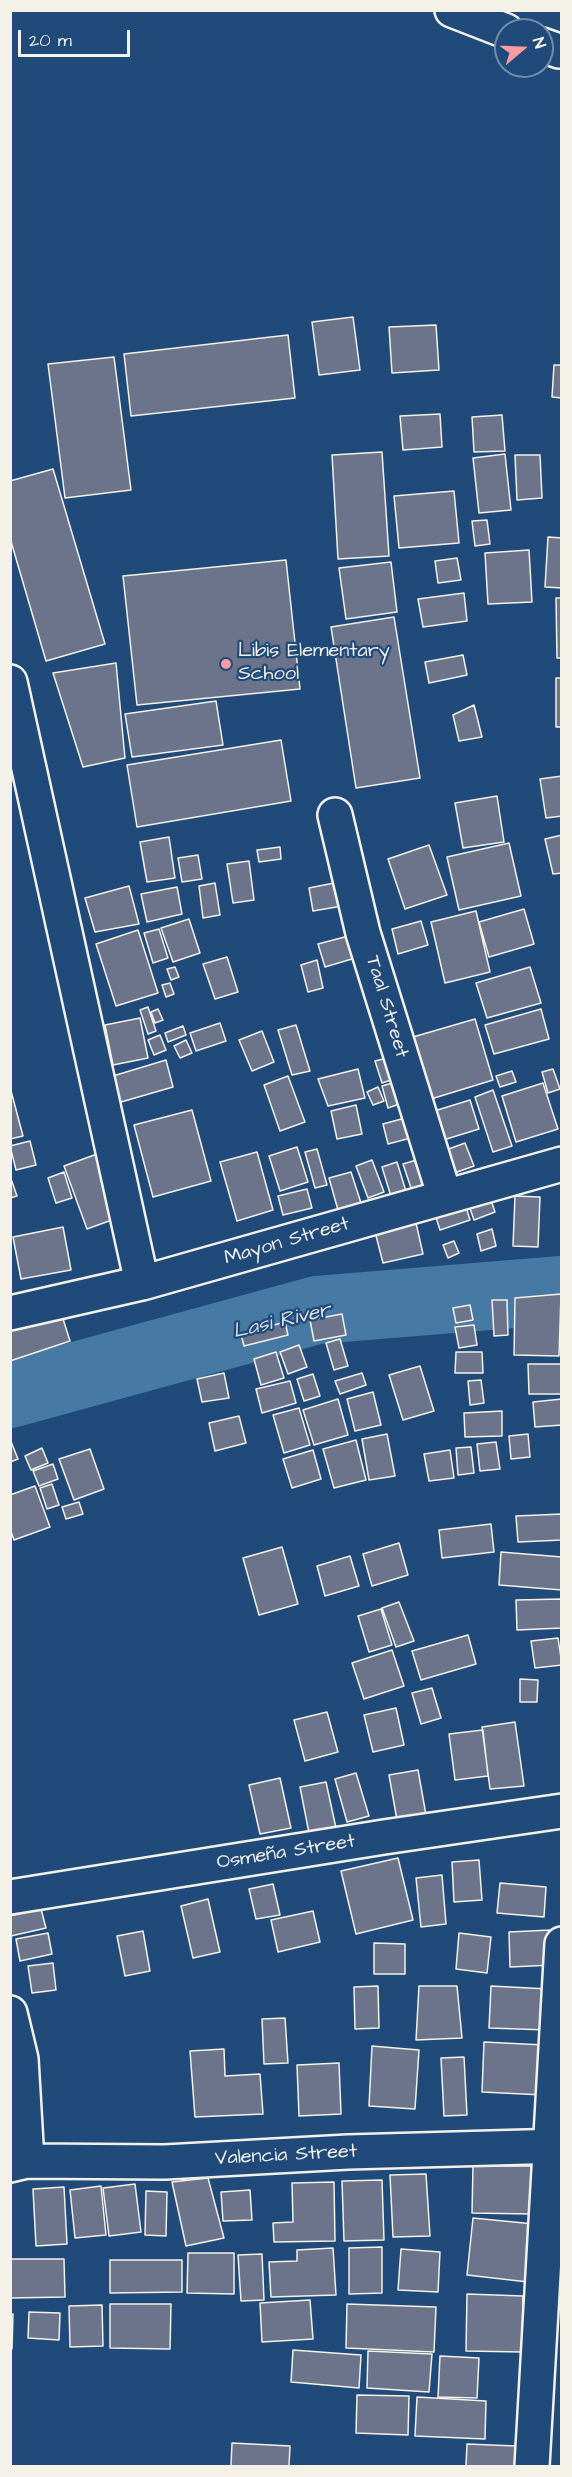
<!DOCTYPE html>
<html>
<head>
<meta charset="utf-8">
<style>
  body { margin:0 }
  #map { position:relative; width:572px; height:2477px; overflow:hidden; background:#1f4a7a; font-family:"Architects Daughter",sans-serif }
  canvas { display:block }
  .frame { position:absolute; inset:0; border:12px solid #f4f1e8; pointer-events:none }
  .north { position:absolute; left:494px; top:18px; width:60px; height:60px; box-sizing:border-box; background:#1f4a7a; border:2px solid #748da6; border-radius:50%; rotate:71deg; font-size:16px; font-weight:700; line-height:24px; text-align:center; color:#f4f1e8 }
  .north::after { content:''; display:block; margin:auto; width:21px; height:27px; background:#ff9aa2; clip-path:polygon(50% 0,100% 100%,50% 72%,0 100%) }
  .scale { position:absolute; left:18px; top:30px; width:112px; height:27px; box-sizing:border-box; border:3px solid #f4f1e8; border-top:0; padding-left:8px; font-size:18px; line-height:21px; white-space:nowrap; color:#f4f1e8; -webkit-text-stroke:4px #1f4a7a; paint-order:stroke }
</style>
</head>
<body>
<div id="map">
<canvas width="572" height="2477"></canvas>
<div class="frame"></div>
<div class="north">N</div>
<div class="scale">20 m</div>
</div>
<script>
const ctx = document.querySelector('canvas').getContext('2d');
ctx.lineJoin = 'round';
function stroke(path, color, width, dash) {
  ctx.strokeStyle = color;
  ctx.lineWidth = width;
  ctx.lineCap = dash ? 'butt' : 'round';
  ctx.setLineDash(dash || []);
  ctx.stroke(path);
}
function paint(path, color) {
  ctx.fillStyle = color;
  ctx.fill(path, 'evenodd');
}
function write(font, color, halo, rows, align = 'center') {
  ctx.font = font + ' "Architects Daughter",sans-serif';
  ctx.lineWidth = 4.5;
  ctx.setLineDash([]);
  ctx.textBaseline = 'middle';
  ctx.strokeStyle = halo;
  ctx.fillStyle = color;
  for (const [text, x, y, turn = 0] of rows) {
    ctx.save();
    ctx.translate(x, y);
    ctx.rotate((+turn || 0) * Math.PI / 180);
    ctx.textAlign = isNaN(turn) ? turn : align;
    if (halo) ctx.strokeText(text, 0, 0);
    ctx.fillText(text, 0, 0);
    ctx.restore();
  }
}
stroke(new Path2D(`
  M10,1394L317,1310L562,1290`), '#4679a3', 68);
const building = new Path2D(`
  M353,317L360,370L319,375L312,322Z
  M436,325L439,370L392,373L389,327Z
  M288,335L295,398L131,416L124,354Z
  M114,357L131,490L65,498L48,364Z
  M554,365H562V398L552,397Z
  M440,414L442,447L403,450L400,416Z
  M502,415L505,451L474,452L472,417Z
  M382,452L389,556L338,559L332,455Z
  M505,454L511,510L479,513L473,458Z
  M515,455H540L542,498L517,500Z
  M53,469L105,644L46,661L10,538V481Z
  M454,491L459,543L399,548L394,496Z
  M487,520L490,544L475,546L472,521Z
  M548,537L562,538V588L545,587Z
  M529,550L532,602L488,604L485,553Z
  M457,558L461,580L438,583L435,561Z
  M286,560L300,689L137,705L123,576Z
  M391,562L397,612L346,619L339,568Z
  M464,593L467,621L423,627L418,599Z
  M556,598H562V658H557Z
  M394,617L420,778L356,788L331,627Z
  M463,655L467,675L429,683L425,662Z
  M116,663L125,758L83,767L53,673Z
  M556,678H562V727H556Z
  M216,701L223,745L132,757L125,714Z
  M474,705L482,737L459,741L453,715Z
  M281,740L291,801L137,827L127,765Z
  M562,776V816L546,818L540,779Z
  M497,796L504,842L463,848L455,803Z
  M562,835V873L553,874L545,839Z
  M169,837L175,878L147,882L140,842Z
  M509,843L521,896L459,910L447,857Z
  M429,845L447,895L405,909L388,859Z
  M280,847L281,859L259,862L257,850Z
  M198,855L202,879L182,882L178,858Z
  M249,861L254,900L233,903L227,864Z
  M344,881L348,905L313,911L309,888Z
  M215,883L220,915L203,918L199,886Z
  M129,886L139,924L95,932L85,898Z
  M177,887L182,914L147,922L141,894Z
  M524,909L534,944L489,957L479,922Z
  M476,911L490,972L445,983L431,922Z
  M189,919L200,953L173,962L161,928Z
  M421,921L428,945L398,954L392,929Z
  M159,929L168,958L153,963L144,933Z
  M138,930L158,993L116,1006L96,944Z
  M356,934L362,956L325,967L318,944Z
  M227,957L238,992L215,999L203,964Z
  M317,960L323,988L308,992L301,965Z
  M175,967L179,977L171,980L167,969Z
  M530,967L541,1003L487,1018L476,983Z
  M170,983L174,994L166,997L162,985Z
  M148,1007L156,1031L148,1034L140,1010Z
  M158,1009L163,1020L155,1023L151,1012Z
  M541,1009L549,1039L494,1054L485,1025Z
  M140,1018L148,1058L113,1065L105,1025Z
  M475,1019L493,1080L431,1099L413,1037Z
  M220,1023L226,1041L196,1051L190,1033Z
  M296,1025L310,1071L292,1075L278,1030Z
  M183,1026L186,1035L168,1042L165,1033Z
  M262,1031L274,1062L252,1071L239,1040Z
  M160,1035L166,1050L154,1055L148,1040Z
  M186,1040L192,1053L180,1058L174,1046Z
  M391,1057L397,1078L382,1083L375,1061Z
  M166,1060L173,1087L121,1102L113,1076Z
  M358,1069L365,1098L328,1106L318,1079Z
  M553,1069L560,1089L548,1093L542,1072Z
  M512,1071L516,1082L500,1087L496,1076Z
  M288,1076L305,1122L280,1131L264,1085Z
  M399,1081L405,1102L388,1108L382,1086Z
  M543,1083L558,1129L516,1142L502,1096Z
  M10,1087L23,1136L10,1139Z
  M378,1087L384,1101L373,1105L367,1092Z
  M493,1090L512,1146L493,1152L475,1097Z
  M470,1100L479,1129L440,1141L431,1112Z
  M356,1105L362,1134L337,1139L331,1111Z
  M192,1110L211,1181L153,1197L134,1125Z
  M416,1115L422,1135L388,1144L383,1124Z
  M30,1141L36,1165L16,1170L10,1146Z
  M465,1143L474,1166L446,1176L438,1153Z
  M297,1147L308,1182L280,1191L269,1156Z
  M317,1149L327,1185L315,1188L305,1152Z
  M257,1152L273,1210L237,1221L220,1162Z
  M97,1154L120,1217L87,1229L64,1166Z
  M430,1156L438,1183L412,1191L403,1164Z
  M372,1160L384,1192L368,1198L356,1166Z
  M397,1162L408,1198L393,1203L382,1167Z
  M64,1172L72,1198L56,1203L48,1178Z
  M351,1172L361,1203L338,1210L329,1178Z
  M10,1176L17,1196L10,1198Z
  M307,1189L312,1208L283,1215L278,1196Z
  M488,1191L495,1212L474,1220L466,1197Z
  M515,1196L540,1197L538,1247L513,1246Z
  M463,1197L470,1220L440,1230L433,1208Z
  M414,1214L423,1254L383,1263L373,1224Z
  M63,1227L71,1270L21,1279L13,1237Z
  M492,1229L496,1246L481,1251L477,1234Z
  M454,1241L459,1253L448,1258L443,1245Z
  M561,1294L559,1356L514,1355L515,1298Z
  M492,1300H507L508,1335L494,1336Z
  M470,1305L473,1320L456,1323L453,1308Z
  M59,1306L70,1341L10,1361V1322Z
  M342,1314L346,1335L314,1341L310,1320Z
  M285,1322L288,1335L244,1346L241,1334Z
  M474,1325L477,1345L459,1348L455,1327Z
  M340,1339L348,1366L334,1370L326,1343Z
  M299,1345L307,1367L288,1374L280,1352Z
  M276,1352L284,1378L261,1385L254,1359Z
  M456,1352H482L483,1373H455Z
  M528,1364H562V1394H529Z
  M420,1366L434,1411L403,1420L389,1375Z
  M224,1373L229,1398L202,1402L197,1379Z
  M362,1373L366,1385L340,1394L335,1381Z
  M313,1374L320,1396L304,1401L297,1379Z
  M481,1380L484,1403L470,1405L468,1381Z
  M290,1381L296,1403L262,1413L256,1389Z
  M373,1392L381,1425L355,1431L347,1399Z
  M338,1399L348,1435L314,1445L303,1410Z
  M562,1399V1425L535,1427L533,1402Z
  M299,1408L310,1445L284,1453L273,1415Z
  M502,1411V1436L465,1437L464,1413Z
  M239,1416L246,1443L215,1451L209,1423Z
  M387,1434L395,1476L369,1480L362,1439Z
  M528,1434L530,1457L511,1459L509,1436Z
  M10,1439L18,1459L10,1462Z
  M356,1440L366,1480L334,1488L323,1449Z
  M496,1442L500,1469L480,1471L477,1444Z
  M471,1447L474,1473L458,1475L456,1448Z
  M42,1448L48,1463L31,1470L25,1456Z
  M90,1449L104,1489L74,1500L59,1459Z
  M313,1450L321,1479L292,1488L283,1459Z
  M450,1450L454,1478L429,1481L424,1454Z
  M53,1464L58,1479L39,1486L33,1471Z
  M52,1484L59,1505L47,1509L40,1488Z
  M35,1486L50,1527L14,1540L10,1529V1495Z
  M79,1502L83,1514L66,1519L62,1507Z
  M562,1514V1540L518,1542L516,1516Z
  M491,1524L494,1552L442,1558L439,1530Z
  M399,1543L408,1575L372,1586L363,1554Z
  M282,1547L298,1604L259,1615L243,1558Z
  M501,1552L562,1557V1590L499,1585Z
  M350,1556L359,1586L325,1596L317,1566Z
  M562,1599V1628L517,1630L516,1600Z
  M399,1602L414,1641L396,1647L382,1608Z
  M381,1609L392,1645L369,1652L358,1616Z
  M468,1635L476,1664L421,1680L412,1651Z
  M558,1638L562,1665L535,1668L531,1641Z
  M392,1650L404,1686L364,1699L352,1663Z
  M520,1679L538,1680L537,1702H520Z
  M432,1688L441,1718L421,1724L412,1693Z
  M396,1708L404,1745L373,1752L364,1715Z
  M327,1712L338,1752L305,1761L294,1720Z
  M515,1722L524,1786L490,1789L482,1727Z
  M483,1730L488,1776L455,1780L449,1734Z
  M418,1770L426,1815L397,1820L389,1775Z
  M356,1773L369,1816L347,1822L335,1779Z
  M280,1778L291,1828L260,1834L249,1785Z
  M326,1782L336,1828L309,1833L300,1787Z
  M398,1858L413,1920L356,1934L341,1871Z
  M479,1860L482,1900L454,1902L452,1862Z
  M442,1875L446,1924L421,1927L416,1878Z
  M500,1883L546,1887L544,1917L497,1913Z
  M273,1884L280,1915L256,1919L249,1889Z
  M208,1899L220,1952L193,1958L181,1906Z
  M41,1909L46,1928L11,1936L10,1916Z
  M313,1911L320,1942L278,1952L271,1920Z
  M551,1930L553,1965L510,1967L509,1932Z
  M143,1931L150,1971L125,1976L117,1936Z
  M48,1933L52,1954L20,1961L16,1939Z
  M459,1933L491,1937L487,1973L456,1969Z
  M374,1943L405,1944V1974H374Z
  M53,1963L56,1990L32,1993L28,1966Z
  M378,1986L379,2028L355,2029L354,1987Z
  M419,1986H457L462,2038L416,2040Z
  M491,1986L548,1989L547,2030L489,2028Z
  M285,2018L288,2063L264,2064L262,2019Z
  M484,2042L544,2045L543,2095L482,2092Z
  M372,2046L419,2050L415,2109L369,2106Z
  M224,2049L225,2076L260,2074L263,2114L195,2117L190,2051Z
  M464,2057L467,2115L444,2116L441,2058Z
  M339,2063L341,2114L299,2116L297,2065Z
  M473,2166H531V2214L472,2213Z
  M426,2174L430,2236L393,2237L390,2175Z
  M208,2178L224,2238L186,2246L172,2182Z
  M382,2180L384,2240L344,2241L342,2181Z
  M334,2182L335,2241L274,2242L273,2223L293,2222L292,2183Z
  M135,2184L141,2232L109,2236L103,2188Z
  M101,2186L106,2235L75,2238L70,2190Z
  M64,2187L67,2244L36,2246L33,2189Z
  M250,2190L252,2220L223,2221L221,2192Z
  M146,2191L167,2192L166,2236L145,2235Z
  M473,2218L534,2224L528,2282L467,2275Z
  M382,2247V2293L349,2294V2248Z
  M333,2248L336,2295L271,2297L269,2262L297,2261V2250Z
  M401,2249L440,2252L438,2292L398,2290Z
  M188,2253H234V2294L187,2293Z
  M262,2254L264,2300L241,2301L238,2255Z
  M10,2259H64L65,2297L10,2298Z
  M110,2260H182V2292L110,2293Z
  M467,2294L523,2296L522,2352L466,2351Z
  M310,2300L313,2339L262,2342L260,2303Z
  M110,2304H171L170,2349L110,2348Z
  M347,2304L436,2307L434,2352L346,2348Z
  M102,2305L103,2346L70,2347L69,2306Z
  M29,2312L60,2313L59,2340L28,2338Z
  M10,2314H13L12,2349H10Z
  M293,2350L361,2355L359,2388L291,2382Z
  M368,2351L432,2354L429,2392L367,2388Z
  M440,2356L479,2358L477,2398L438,2397Z
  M357,2395L409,2396L408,2435L356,2433Z
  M417,2397L486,2401L485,2439L415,2436Z
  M232,2443L290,2446L289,2466H231Z
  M467,2444L516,2446L515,2466H466Z`);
paint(building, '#6c748c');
stroke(building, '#f4f1e8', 1.5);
const street = new Path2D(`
  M452,10L506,31
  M542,45L559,51
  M10,682L142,1283
  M335,815L363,933L445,1197
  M10,1313L142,1283L562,1164
  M10,2013L21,2059L27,2161
  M10,2165L27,2161L165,2162L348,2152L562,2146`);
const secondary = new Path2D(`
  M10,1897L384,1837L562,1811
  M532,2466L562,1944`);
stroke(street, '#f4f1e8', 38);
stroke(secondary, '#f4f1e8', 38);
stroke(street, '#1f4a7a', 33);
stroke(secondary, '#1f4a7a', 33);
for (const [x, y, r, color] of [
  [226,664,6,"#ff9aa2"]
]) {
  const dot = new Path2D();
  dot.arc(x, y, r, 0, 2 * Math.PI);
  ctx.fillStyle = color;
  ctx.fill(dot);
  stroke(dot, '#1f4a7a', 2);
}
write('20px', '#f4f1e8', '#1f4a7a', [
  ["Libis Elementary",238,652],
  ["School",238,675]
], 'left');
write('20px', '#f4f1e8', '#1f4a7a', [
  ["Taal Street",386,1007,73],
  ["Mayon Street",287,1242,-16],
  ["Osmeña Street",286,1853,-9],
  ["Valencia Street",286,2156,-3]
]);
write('italic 21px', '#dadfde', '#1f4a7a', [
  ["Lasi River",282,1322,-13]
]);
</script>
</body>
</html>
